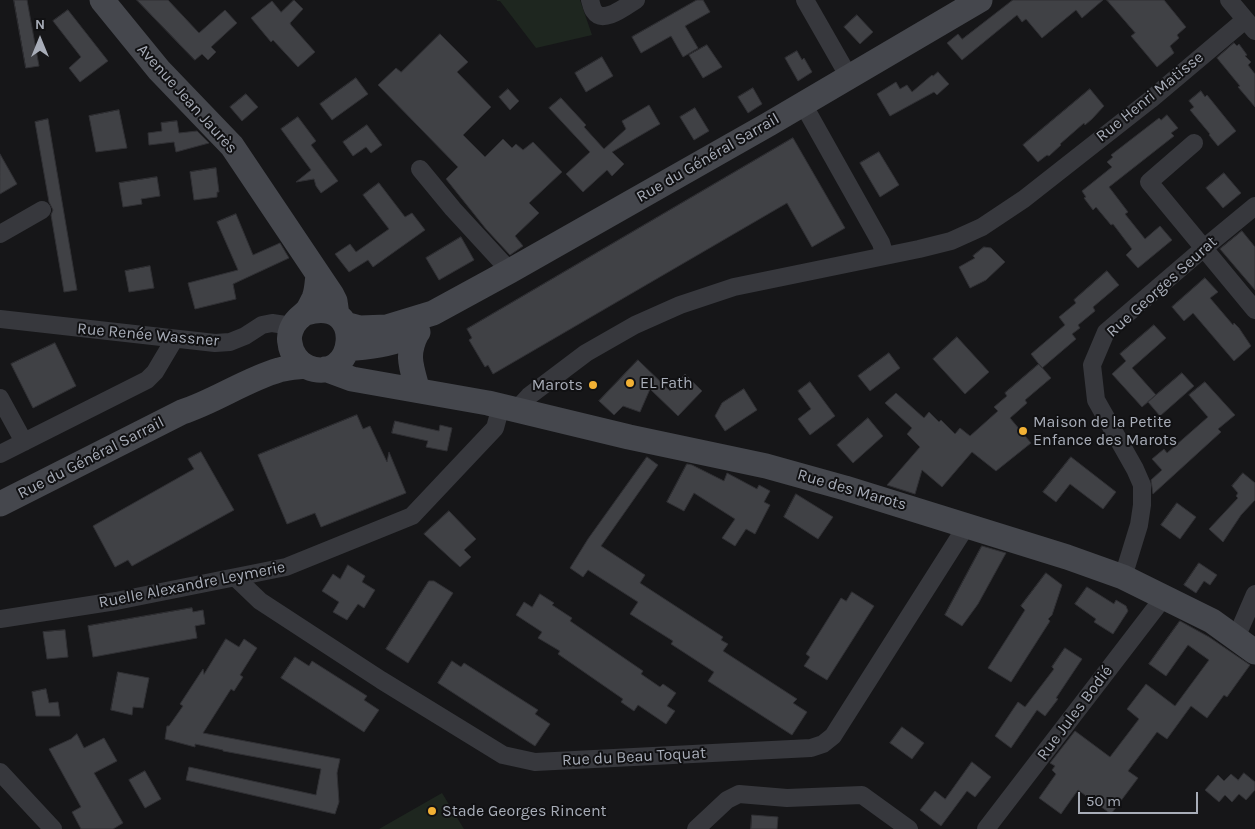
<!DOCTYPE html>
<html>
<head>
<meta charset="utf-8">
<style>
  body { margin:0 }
  #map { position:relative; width:1255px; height:829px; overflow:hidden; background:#161618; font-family:Karla,sans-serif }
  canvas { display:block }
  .north { position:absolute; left:15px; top:15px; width:50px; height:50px; -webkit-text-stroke:4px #111113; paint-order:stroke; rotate:0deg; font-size:14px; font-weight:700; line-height:20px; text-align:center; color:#a8adb8 }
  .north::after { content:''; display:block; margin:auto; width:18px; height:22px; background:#a8adb8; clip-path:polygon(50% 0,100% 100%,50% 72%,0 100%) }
  .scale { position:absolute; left:1078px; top:792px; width:120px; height:22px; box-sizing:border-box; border:2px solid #a8adb8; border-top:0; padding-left:6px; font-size:15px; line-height:18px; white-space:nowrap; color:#a8adb8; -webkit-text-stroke:4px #111113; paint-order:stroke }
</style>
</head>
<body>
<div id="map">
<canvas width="1255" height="829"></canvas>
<div class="north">N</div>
<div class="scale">50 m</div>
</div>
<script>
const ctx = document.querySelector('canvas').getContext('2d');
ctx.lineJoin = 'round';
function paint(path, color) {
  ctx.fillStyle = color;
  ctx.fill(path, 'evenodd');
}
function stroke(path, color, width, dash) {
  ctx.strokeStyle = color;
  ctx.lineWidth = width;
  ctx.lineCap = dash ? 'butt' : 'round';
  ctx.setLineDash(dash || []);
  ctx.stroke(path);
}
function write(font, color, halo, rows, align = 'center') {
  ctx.font = font + ' Karla,sans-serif';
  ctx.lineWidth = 4;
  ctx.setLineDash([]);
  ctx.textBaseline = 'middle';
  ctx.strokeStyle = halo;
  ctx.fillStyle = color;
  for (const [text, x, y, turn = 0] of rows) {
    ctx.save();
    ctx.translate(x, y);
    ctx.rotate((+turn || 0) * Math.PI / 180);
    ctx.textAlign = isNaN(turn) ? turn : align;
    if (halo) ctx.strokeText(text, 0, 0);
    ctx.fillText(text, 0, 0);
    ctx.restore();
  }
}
paint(new Path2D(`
  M497,0H580L592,35L536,48L500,1H497Z
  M442,793L464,829H379Z`), '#1e261f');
const building = new Path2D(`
  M14,0H27L39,66L26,68Z
  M137,0H168L199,33L225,10L237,23L211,47L216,52L208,60L202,54L195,60Z
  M294,0L303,9L290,23L291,25L315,52L298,67L273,40L271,42L251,18L272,1L281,12Z
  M697,0H703L710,12L685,26L698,48L683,57L671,36L641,53L632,37Z
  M1013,0H1103L1082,18L1076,10L1042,38L1026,19L1022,22L1017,15L962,60L947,43L958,34L962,39Z
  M1107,0H1164L1186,27L1177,35L1179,38L1170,46L1174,53L1157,67L1131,36L1135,33Z
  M68,10L108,61L80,82L69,68L81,57L53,21Z
  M857,15L873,32L860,44L844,27Z
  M440,34L468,62L457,72L491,107L463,135L485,157L503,139L512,148L516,144L523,150L533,142L562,172L529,203L539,213L515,236L523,246L510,255L486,229L446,179L458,167L378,85L396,68L401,72Z
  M1234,43L1237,46L1239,44L1247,55L1245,56L1251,62L1248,65L1255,74V107L1238,87L1240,86L1217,58Z
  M707,45L722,67L703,78L689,55Z
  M797,51L802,60L804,58L812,72L798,81L785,58Z
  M602,57L613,76L586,92L575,73Z
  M938,72L949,84L937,95L934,92L890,116L877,94L896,82L900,89L907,85L912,92L932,75L933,76Z
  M356,78L368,94L332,120L320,104Z
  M753,88L762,104L748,113L738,97Z
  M508,89L519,101L510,110L499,97Z
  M1090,89L1104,106L1092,119L1085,125L1084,123L1060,144L1061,145L1049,156L1047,155L1038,162L1023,145Z
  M1201,91L1205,97L1207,95L1236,131L1218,146L1209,135L1210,134L1190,110L1194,107L1189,101Z
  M246,94L258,107L242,121L230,107Z
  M561,98L586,125L584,127L604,149L626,129L622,121L649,105L660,124L612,152L624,164L612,176L607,170L583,192L566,174L590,152L549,108Z
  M695,108L709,131L694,140L680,117Z
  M119,110L127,148L96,152L89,116Z
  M1167,115L1178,128L1171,133L1174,136L1109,187L1128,212L1125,214L1145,239L1160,226L1172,240L1138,268L1126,255L1132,249L1113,224L1111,225L1096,207L1093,210L1084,198L1086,197L1082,191L1112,167L1107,162L1113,157L1111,155L1159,118L1161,120Z
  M298,117L316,141L311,145L338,181L321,193L316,186L314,179L296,182L311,170L281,129Z
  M48,119L77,290L64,292L51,215L53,210L49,202L35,122Z
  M177,121L179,133L197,131L209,143L176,152L174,142L149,145L148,133L162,131L161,123Z
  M367,125L382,145L371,153L366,147L353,156L343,142Z
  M793,138L845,228L812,247L787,203L493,374L488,365L485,367L469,340L472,338L467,329Z
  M879,152L899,185L880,197L860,163Z
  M0,154L17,184L0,194Z
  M216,168L219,192H217V197L194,200L190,172Z
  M1224,173L1241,193L1223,208L1206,188Z
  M157,177L160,196L141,199L142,204L123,207L119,183Z
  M379,183L405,217L412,213L425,230L373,267L368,260L349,272L335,254L350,244L356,252L389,229L363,195Z
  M236,214L253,255L280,243L289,258L233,284L236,299L195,309L188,283L238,270L217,222Z
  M1242,231L1255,247V290L1220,249Z
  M461,237L474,260L439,280L426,258Z
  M984,247L991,248L1005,262L986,280L970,288L959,267L975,258L973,256Z
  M150,266L154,288L129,292L125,271Z
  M1107,271L1119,285L1093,307L1095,311L1078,325L1080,328L1072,334L1076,339L1042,368L1031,354L1065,325L1059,317L1076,303L1074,300Z
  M1205,278L1218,292L1210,298L1233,325L1234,323L1239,328L1251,346L1234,361L1193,313L1184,321L1172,307Z
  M1154,325L1166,338L1132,368L1156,395L1142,407L1112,374L1126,361L1120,354Z
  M957,337L989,372L965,394L933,359Z
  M55,343L76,386L33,408L11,364Z
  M889,353L900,368L870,391L858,376Z
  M638,360L670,391L685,374L702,391L678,416L650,389L640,412L623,406L614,415L599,401Z
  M1039,364L1051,378L1025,400L1027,403L1010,418L1031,443L996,471L972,452L942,487L922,470L915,494L887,485L920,447L907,434L912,428L885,403L896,393L924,418L929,412L939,422L941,420L955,434L960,428L970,436L998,411L994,407L1007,396L1005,393Z
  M1182,373L1194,386L1160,416L1148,402Z
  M810,382L835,416L810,435L798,419L811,409L798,391Z
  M1205,382L1235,415L1218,429L1221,432L1153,494L1151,480L1162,470L1152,459L1164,449L1167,453L1208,417L1189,395Z
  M744,389L757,410L725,431L715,416L722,403Z
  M357,415L363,429L370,426L387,462L389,452L406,493L321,527L315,513L287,524L258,455Z
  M868,418L883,436L853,463L837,445Z
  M395,421L439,431L440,425L452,428L447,451L426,447L428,441L392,433Z
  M201,452L234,510L132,566L128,560L115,567L93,526L194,469L188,459Z
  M647,457L658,465L601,546L645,575L640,583L723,637L721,640L728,644L723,651L797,699L793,703L807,712L792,735L708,681L714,672L671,644L673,641L630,614L638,602L588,570L583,577L570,568L588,539Z
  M1071,457L1116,492L1103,509L1070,484L1056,502L1043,492Z
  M687,464L692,465L724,481L727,473L757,489L759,485L770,491L764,502L770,505L755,534L746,529L735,546L722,538L735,519L694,493L684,511L667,502Z
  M1243,473L1255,483V500L1241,515L1223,542L1209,529L1238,498L1236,496L1238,493L1232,486Z
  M796,494L833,517L818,539L784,517Z
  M1177,503L1196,517L1180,539L1161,525Z
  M449,511L476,539L464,550L471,557L460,567L424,534Z
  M982,546L1006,553L978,604L962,626L945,615Z
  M1199,563L1217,575L1210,585L1204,581L1196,593L1184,585Z
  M348,565L365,576L362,582L375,590L364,608L358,604L347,620L333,612L339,602L322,591L333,574L340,579Z
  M1046,573L1062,585L1052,615L1048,619L1050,621L1011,682L988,668L1025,610L1021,606Z
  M429,581H434L453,593L408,663L386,649Z
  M1087,587L1114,604L1116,600L1126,606L1128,611L1113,634L1094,622L1096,619L1075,604Z
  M852,592L874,606L827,680L804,666L810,657L806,654L841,598L846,601Z
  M540,594L554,603L552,605L572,618L570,621L643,671L641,674L660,687L663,684L676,693L667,706L675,711L666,724L638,705L634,711L621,702L623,699L558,654L560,651L538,638L542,632L516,615L524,602L532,607Z
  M192,608L193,612L203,610L205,624L195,626L197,638L93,657L88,626Z
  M1180,621L1209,637L1250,665L1227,697L1224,695L1207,718L1191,706L1167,739L1157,732L1128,771L1138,778L1111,814L1078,790L1061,814L1039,798L1056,774L1052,770L1055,766L1050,763L1075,731L1110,757L1139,719L1127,709L1146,684L1175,706L1209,660L1188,645L1166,676L1149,664Z
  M65,630L68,657L47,659L43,632Z
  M226,639L239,647L244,639L257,648L240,675L243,677L234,691L231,689L203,733L340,759L337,773L339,802L335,814L186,780L189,767L316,795L321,769L223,751V750L195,744V747L165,739L167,726H169L183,706L180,704L203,669L204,674Z
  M1065,648L1082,659L1056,698L1058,699L1045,716L1037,710L1011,748L995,736L1018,702L1025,707L1054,669L1052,667Z
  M295,657L309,666L312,661L367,696L364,700L379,710L364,732L281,678Z
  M452,661L461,667L464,663L538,710L535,714L550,724L535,746L438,683Z
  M118,672L149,678L143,708L133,707L132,715L111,710Z
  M46,689L49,703L58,702L60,716H36L32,692Z
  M902,727L924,743L912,759L890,743Z
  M77,734L84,748L104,738L117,761L94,773L123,823L113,829H81L72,812L81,807L49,749L71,739Z
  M972,762L991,777L975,797L967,791L941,826L920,810L935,791L945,799Z
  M145,771L161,799L145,808L129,780Z
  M1244,773L1255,782V790L1246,800L1239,794L1232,802L1225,795L1219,802L1205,790L1218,775L1224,781L1231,774L1238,780Z
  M752,815L778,817L777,829H751Z`);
paint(building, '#404145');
stroke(building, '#303034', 1);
stroke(new Path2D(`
  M590,0C591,3 592,9 594,11C603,25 626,6 636,0
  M805,0L849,77
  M1229,0L1255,31
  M803,104L881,243L885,256
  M1194,143L1149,182L1255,310
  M420,169L453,209L510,271
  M0,234L42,210
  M0,319L215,343L230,342L245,336L262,325L272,323L292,326
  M0,398L24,442
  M516,410L529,396L586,353L635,325L680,305L734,287L919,249L951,241L982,227L1024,199L1150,100L1245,20
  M0,454L147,380L155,372L174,340
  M1123,577L1139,525L1142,505V485L1135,469L1096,400L1092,365L1106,332L1204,248L1255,206
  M236,578L260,601L381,680L503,755L535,762L811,748L823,744L833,736L967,525
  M0,619L116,601L286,567L412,516L495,428L501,406
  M1236,638L1255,594
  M0,772L53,829
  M696,829L727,800L739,794L787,798L862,795L909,829
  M986,829L1164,597`), '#37383d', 18);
stroke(new Path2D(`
  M102,0L159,70L232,146L332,295L335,301L337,315
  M306,313C368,295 356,388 307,367C298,363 291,353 290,343C288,335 292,325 298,319C301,316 304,314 307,311C310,307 312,302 314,298C317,291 317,282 318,275
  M345,324L360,328L387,327L433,313L510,271L769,124L980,0
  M347,349C375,346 392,345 418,332
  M325,369L352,379L488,403L629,437L766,466L845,488L1067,557L1123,577L1212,621L1255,652
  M416,384C410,363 407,353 417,333
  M0,504L182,412C216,401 245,380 279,370C288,367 298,367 306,366`), '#45474d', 25);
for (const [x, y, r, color] of [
  [630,383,5,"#f2b134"],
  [593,385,5,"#f2b134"],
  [1023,431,5,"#f2b134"],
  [432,811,5,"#f2b134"]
]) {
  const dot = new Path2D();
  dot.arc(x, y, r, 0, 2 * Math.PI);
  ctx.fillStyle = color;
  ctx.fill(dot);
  stroke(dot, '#111113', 2);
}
write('16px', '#a8adb8', '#111113', [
  ["Rue Henri Matisse",1150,97,-39],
  ["Avenue Jean Jaurès",187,99,48],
  ["Rue du Général Sarrail",708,158,-30],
  ["Rue Georges Seurat",1162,287,-42],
  ["Rue Renée Wassner",148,335,5],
  ["Rue du Général Sarrail",91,458,-27],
  ["Rue des Marots",852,490,16],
  ["Ruelle Alexandre Leymerie",192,585,-11],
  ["Rue Jules Bodié",1075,713,-53],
  ["Rue du Beau Toquat",634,757,-3]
]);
write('16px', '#a8adb8', '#111113', [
  ["EL Fath",640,383],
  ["Marots",583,385,"right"],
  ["Maison de la Petite",1033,422],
  ["Enfance des Marots",1033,440],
  ["Stade Georges Rincent",442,811]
], 'left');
</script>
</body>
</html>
